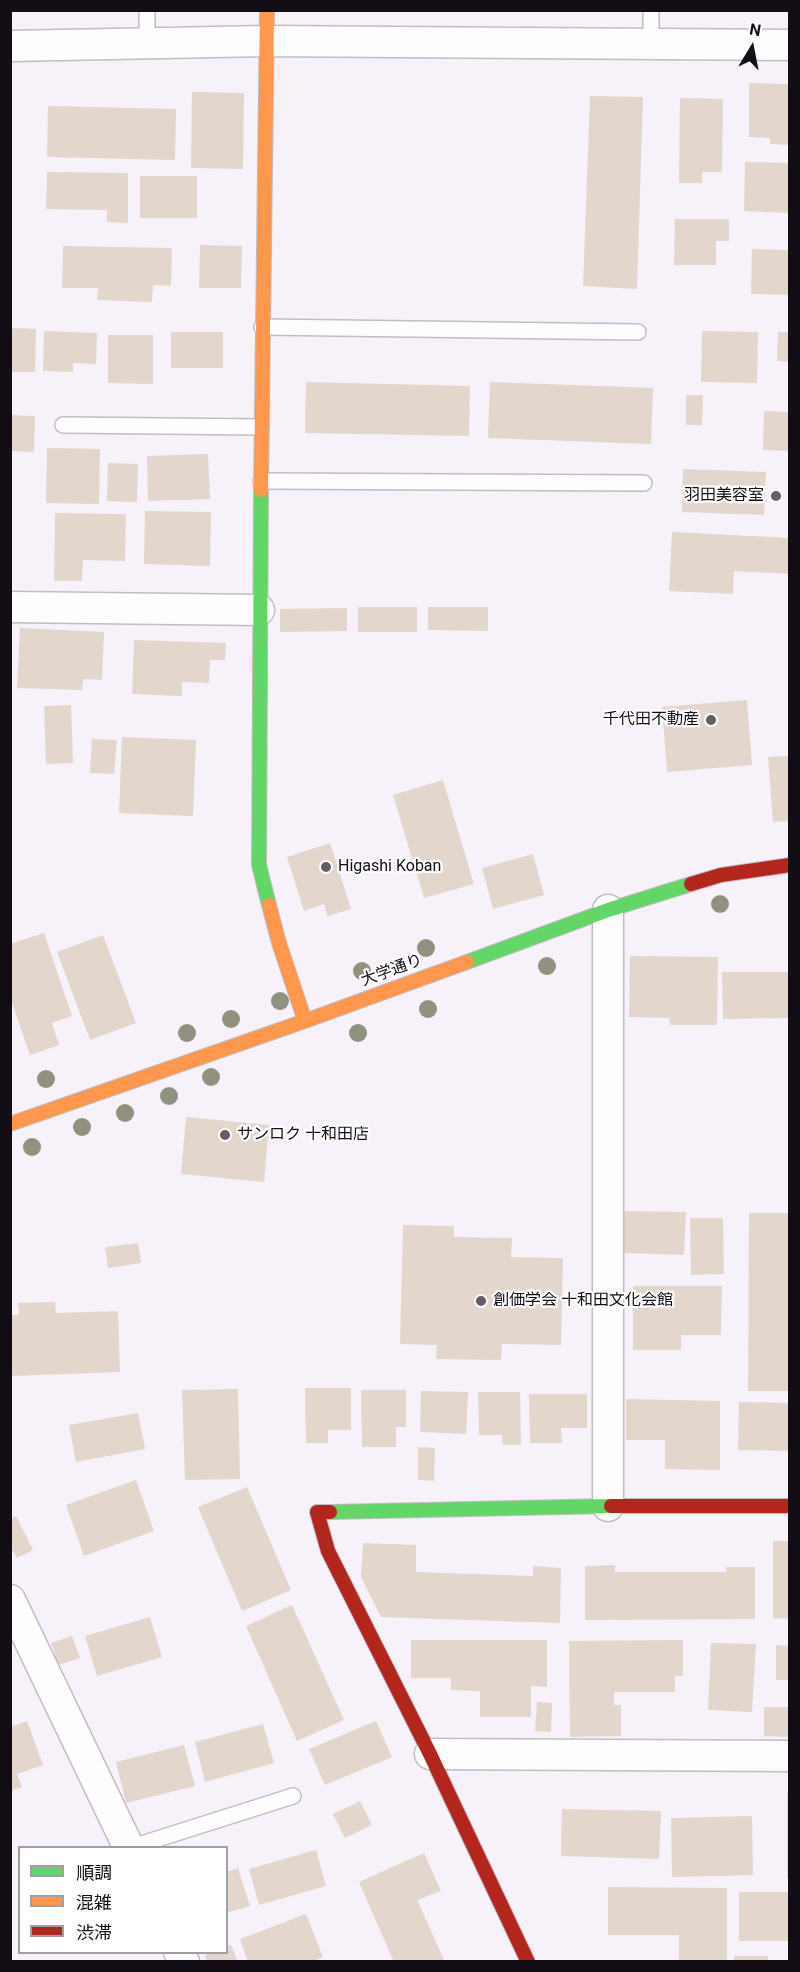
<!DOCTYPE html>
<html>
<head>
<meta charset="utf-8">
<style>
  body { margin:0 }
  #map { position:relative; width:800px; height:1972px; overflow:hidden; background:#f7f1fa; font-family:Roboto,"Noto Sans JP",sans-serif }
  canvas { display:block }
  .frame { position:absolute; inset:0; border:12px solid #130e15; pointer-events:none }
  .legend { position:absolute; left:18px; top:1846px; width:210px; height:108px; box-sizing:border-box; background:#fff; border:2px solid #a19fa1; margin:0; padding:8px 10px; list-style:none; font-size:18px; color:#130e15 }
  .legend li { display:flex; align-items:center; gap:12px; height:30px }
  .legend b { width:30px; border:2px solid #a19fa1 }
  .north { position:absolute; left:722px; top:18px; width:60px; height:60px; -webkit-text-stroke:4px #fff; paint-order:stroke; rotate:10deg; font-size:16px; font-weight:700; line-height:24px; text-align:center; color:#130e15 }
  .north::after { content:''; display:block; margin:auto; width:21px; height:27px; background:#130e15; clip-path:polygon(50% 0,100% 100%,50% 72%,0 100%) }
</style>
</head>
<body>
<div id="map">
<canvas width="800" height="1972"></canvas>
<div class="frame"></div>
<ul class="legend">
<li><b style="height:8px;background:#63d668"></b>順調</li>
<li><b style="height:8px;background:#ff974d"></b>混雑</li>
<li><b style="height:8px;background:#b3261e"></b>渋滞</li>
</ul>
<div class="north">N</div>
</div>
<script>
const ctx = document.querySelector('canvas').getContext('2d');
ctx.lineJoin = 'round';
function paint(path, color) {
  ctx.fillStyle = color;
  ctx.fill(path, 'evenodd');
}
function stroke(path, color, width, dash) {
  ctx.strokeStyle = color;
  ctx.lineWidth = width;
  ctx.lineCap = dash ? 'butt' : 'round';
  ctx.setLineDash(dash || []);
  ctx.stroke(path);
}
function write(font, color, halo, rows, align = 'center') {
  ctx.font = font + ' Roboto,"Noto Sans JP",sans-serif';
  ctx.lineWidth = 4.5;
  ctx.setLineDash([]);
  ctx.textBaseline = 'middle';
  ctx.strokeStyle = halo;
  ctx.fillStyle = color;
  for (const [text, x, y, turn = 0] of rows) {
    ctx.save();
    ctx.translate(x, y);
    ctx.rotate((+turn || 0) * Math.PI / 180);
    ctx.textAlign = isNaN(turn) ? turn : align;
    if (halo) ctx.strokeText(text, 0, 0);
    ctx.fillText(text, 0, 0);
    ctx.restore();
  }
}
paint(new Path2D(`
  M749,83L790,84V145L770,144V138L749,137Z
  M192,92L244,93L243,169L191,168Z
  M590,96L643,97L637,289L583,286Z
  M680,98L723,99L722,172H702V183H679Z
  M48,106L176,109L175,160L47,157Z
  M745,162L790,163V213L744,211Z
  M47,172L128,173V223L107,222V210L46,209Z
  M140,176H197V218H140Z
  M675,219H729V241H716V265H674Z
  M200,245L242,246L241,288H199Z
  M63,246L172,248L171,286L153,285L152,302L97,300L98,288H62Z
  M752,249L790,250V295L751,294Z
  M10,328L36,329L35,372H10Z
  M44,331L97,333L96,364L73,363V372L43,371Z
  M702,331L758,332L757,383L701,382Z
  M171,332H223V368H171Z
  M778,332H790V362L777,361Z
  M108,335H153V384L108,383Z
  M306,382L470,386L469,436L305,433Z
  M490,382L653,388L651,444L488,438Z
  M686,395H703L702,425H686Z
  M764,411L790,412V451L763,450Z
  M10,415L35,416L34,452L10,451Z
  M47,448L100,449L99,504L46,503Z
  M208,454L210,499L148,501L147,456Z
  M108,463L138,464L137,502L107,501Z
  M683,469L766,472L764,515L682,512Z
  M145,511L211,512L210,566L144,564Z
  M55,513L126,514L125,561L83,560L82,581H54Z
  M672,532L790,538V574L734,571L733,594L669,591Z
  M358,607H417V632H358Z
  M428,607H488V631L428,630Z
  M347,608V631L280,632V609Z
  M20,628L104,632L102,680L83,679L82,690L17,688Z
  M134,640L226,643L225,660H210L209,683L182,682V696L132,694Z
  M747,700L752,765L667,772L662,707Z
  M71,705L73,763L46,764L44,706Z
  M122,737L196,740L193,816L119,813Z
  M92,739L117,740L114,774L90,773Z
  M790,756V821L773,822L768,757Z
  M443,780L474,884L424,898L393,795Z
  M330,843L351,909L327,916L324,904L304,911L287,857Z
  M533,854L544,895L493,909L482,868Z
  M44,933L72,1016L52,1023L59,1045L30,1055L10,997V944Z
  M103,935L136,1023L90,1040L57,952Z
  M630,956L718,957L717,1025H670L669,1018L629,1017Z
  M722,972H790V1018L723,1019Z
  M186,1117L269,1125L264,1182L181,1174Z
  M624,1211L686,1212L684,1255L623,1253Z
  M749,1213H790V1391H748Z
  M690,1218H723L724,1274L691,1275Z
  M403,1225L454,1226V1237L512,1238L511,1257L563,1258L561,1345L502,1344L501,1360L436,1359L437,1345L400,1344Z
  M138,1243L141,1263L108,1268L105,1247Z
  M633,1286H722L721,1335H681V1350H633Z
  M55,1302L56,1313L118,1311L120,1372L10,1376V1315H19L18,1303Z
  M305,1388H351V1430H328V1443H306Z
  M238,1389L240,1479L185,1480L182,1390Z
  M361,1390H406V1427H396V1447H362Z
  M421,1391L468,1392L466,1434L420,1432Z
  M478,1392H520L521,1445H503L502,1435H479Z
  M529,1394H587V1428H561L562,1443H530Z
  M626,1399L720,1401V1470L665,1469V1440H626Z
  M739,1402L790,1403V1451L738,1450Z
  M138,1413L145,1449L76,1462L69,1425Z
  M418,1447L435,1448L434,1481L418,1480Z
  M136,1480L154,1531L84,1556L66,1505Z
  M247,1487L291,1590L242,1611L198,1507Z
  M16,1516L33,1550L17,1558L10,1546V1519Z
  M773,1541H790V1619L773,1618Z
  M363,1543L416,1545V1572L533,1576V1566L561,1568L560,1623L381,1617L361,1577Z
  M615,1565V1572H726V1567H755V1619L585,1620V1566Z
  M292,1605L344,1720L297,1741L246,1626Z
  M150,1617L162,1657L97,1676L85,1636Z
  M72,1636L80,1658L58,1665L51,1643Z
  M411,1640H547V1687L531,1686V1717H480V1691L451,1690V1678H411Z
  M683,1640V1676H675V1692H614V1705H621V1736L570,1737L569,1641Z
  M711,1643L756,1644L752,1712L708,1710Z
  M776,1645L790,1646V1680H776Z
  M537,1702L552,1703L551,1732L535,1731Z
  M764,1707H790V1737L764,1736Z
  M27,1721L43,1765L17,1774L22,1787L10,1791V1727Z
  M376,1721L392,1757L325,1785L309,1749Z
  M263,1724L274,1763L205,1782L195,1742Z
  M184,1745L195,1786L126,1803L116,1762Z
  M787,1793H790V1878H787Z
  M360,1801L372,1825L345,1838L333,1814Z
  M562,1809L661,1811L659,1859L561,1856Z
  M752,1816L753,1875L672,1877L671,1818Z
  M316,1850L326,1886L259,1905L249,1869Z
  M424,1853L441,1891L417,1900L445,1962H394L359,1882Z
  M238,1868L250,1906L226,1913V1872Z
  M608,1887L727,1888V1962H679V1935H608Z
  M739,1892H790V1941H739Z
  M306,1914L323,1957L312,1962H248L240,1939Z
  M231,1945L238,1962H207L205,1955L212,1952H226V1947Z
  M734,1956H768V1962H734Z`), '#e2d6cd');
const lane = new Path2D(`
  M147,43V10
  M651,45V10
  M262,327L638,332
  M63,425L261,427
  M261,481L644,483
  M129,1848L293,1796`);
const street = new Path2D(`
  M10,46L266,41L790,45
  M10,607L259,610
  M608,910V1506
  M10,1600L129,1848
  M430,1754L790,1756
  M179,1952L184,1962`);
const fast = new Path2D(`
  M261,490L259,865L269,905
  M467,962L608,910L691,884
  M330,1512L611,1506`);
const slow = new Path2D(`
  M261,490L267,10
  M269,905L279,943L305,1021
  M10,1124L305,1021L467,962`);
const jam = new Path2D(`
  M691,884L721,875L790,865
  M611,1506H790
  M330,1512H317L328,1551L430,1754L528,1962`);
stroke(lane, '#c2bcc4', 18);
stroke(street, '#c2bcc4', 33);
stroke(fast, '#c2bcc4', 16);
stroke(slow, '#c2bcc4', 16);
stroke(jam, '#c2bcc4', 16);
stroke(lane, '#fefdfe', 15);
stroke(street, '#fefdfe', 30);
stroke(fast, '#63d668', 14);
stroke(slow, '#ff974d', 14);
stroke(jam, '#b3261e', 14);
ctx.fillStyle = '#90917e';
for (const [x, y] of [
  [720,904],
  [426,948],
  [547,966],
  [362,971],
  [280,1001],
  [428,1009],
  [231,1019],
  [187,1033],
  [358,1033],
  [211,1077],
  [46,1079],
  [169,1096],
  [125,1113],
  [82,1127],
  [32,1147]
]) {
  ctx.beginPath();
  ctx.arc(x, y, 9, 0, 2 * Math.PI);
  ctx.fill();
}
for (const [x, y, r, color] of [
  [776,496,6,"#635d65"],
  [711,720,6,"#635d65"],
  [326,867,6,"#635d65"],
  [225,1135,6,"#635d65"],
  [481,1301,6,"#635d65"]
]) {
  const dot = new Path2D();
  dot.arc(x, y, r, 0, 2 * Math.PI);
  ctx.fillStyle = color;
  ctx.fill(dot);
  stroke(dot, '#fff', 2);
}
write('16px', '#130e15', '#fff', [
  ["羽田美容室",764,496,"right"],
  ["千代田不動産",699,720,"right"],
  ["Higashi Koban",338,867],
  ["サンロク 十和田店",237,1135],
  ["創価学会 十和田文化会館",493,1301]
], 'left');
write('16px', '#130e15', '#fff', [
  ["大学通り",392,971,-20]
]);
</script>
</body>
</html>
